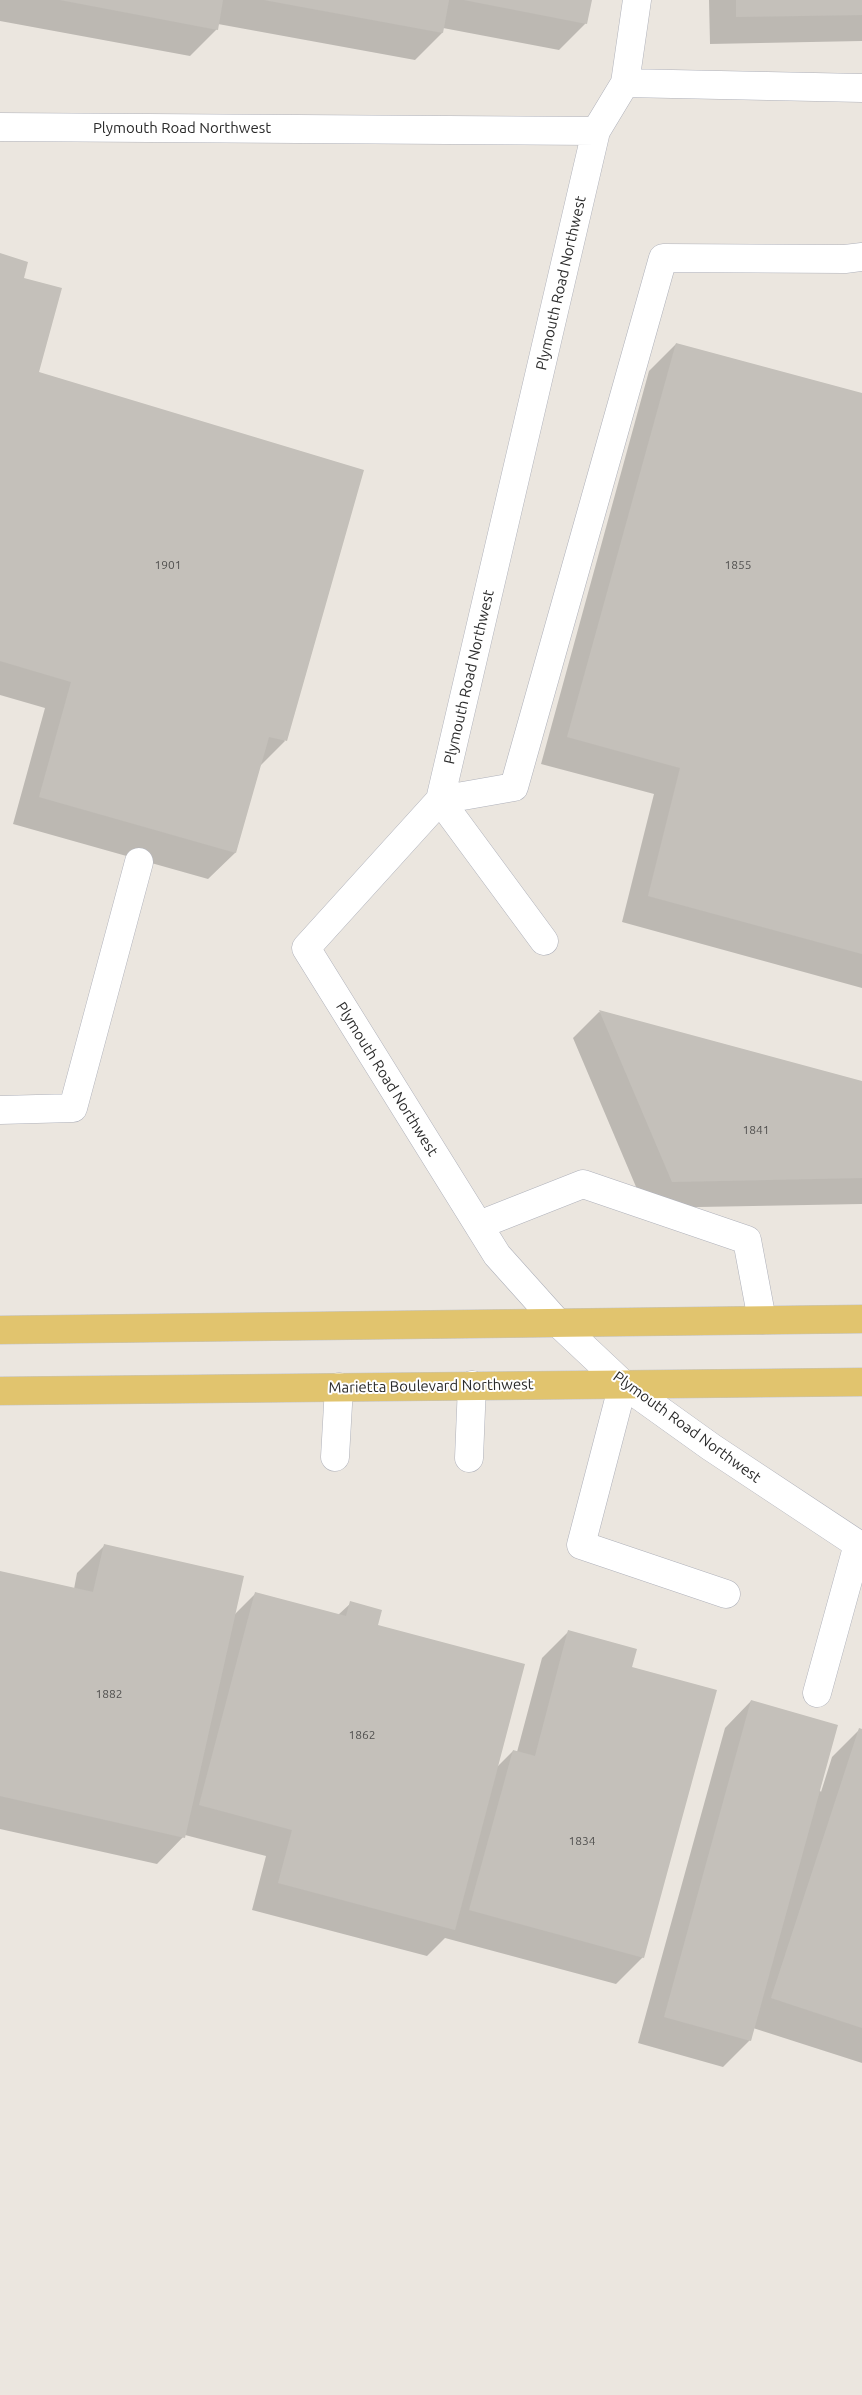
<!DOCTYPE html>
<html>
<head>
<meta charset="utf-8">
<style>
  body { margin:0 }
  canvas { display:block; background:#ebe6df }
</style>
</head>
<body>
<canvas width="862" height="2395"></canvas>
<script>
const ctx = document.querySelector('canvas').getContext('2d');
ctx.lineJoin = 'round';
function paint(path, color) {
  ctx.fillStyle = color;
  ctx.fill(path, 'evenodd');
}
function stroke(path, color, width, dash) {
  ctx.strokeStyle = color;
  ctx.lineWidth = width;
  ctx.lineCap = dash ? 'butt' : 'round';
  ctx.setLineDash(dash || []);
  ctx.stroke(path);
}
function write(font, color, halo, rows, align = 'center') {
  ctx.font = font + ' Ubuntu,sans-serif';
  ctx.lineWidth = 4;
  ctx.setLineDash([]);
  ctx.textBaseline = 'middle';
  ctx.strokeStyle = halo;
  ctx.fillStyle = color;
  for (const [text, x, y, turn = 0] of rows) {
    ctx.save();
    ctx.translate(x, y);
    ctx.rotate((+turn || 0) * Math.PI / 180);
    ctx.textAlign = isNaN(turn) ? turn : align;
    if (halo) ctx.strokeText(text, 0, 0);
    ctx.fillText(text, 0, 0);
    ctx.restore();
  }
}
paint(new Path2D(`
  M0,0H590L586,23L559,50L443,28L442,33L415,60L218,24L217,29L190,56L0,21Z
  M709,0H862V41L710,44Z
  M0,255L22,279L37,373L285,741L259,767L235,853L208,879L13,824L45,708L0,695Z
  M676,344L862,394V988L622,922L654,794L541,764L649,371Z
  M599,1012L862,1083V1204L645,1208L573,1038Z
  M104,1546L234,1615L256,1593L338,1615L351,1603L376,1626L496,1768L513,1751L517,1752L542,1658L568,1632L631,1668L643,1957L616,1984L445,1938L427,1956L252,1910L266,1856L185,1835L157,1864L0,1829V1572L74,1589L77,1573Z
  M751,1701L821,1792L832,1757L859,1730L862,1731V2063L753,2028L750,2040L723,2067L638,2043L725,1728Z`), '#0003');
paint(new Path2D(`
  M60,0H223L218,30Z
  M264,0H449L443,33Z
  M464,0H592L587,24Z
  M736,0H862V15L736,17Z
  M0,253L28,262L24,278L62,288L39,372L364,470L287,741L269,737L236,853L39,797L71,682L0,661Z
  M676,343L862,393V954L648,896L680,768L567,737Z
  M599,1010L862,1081V1178L672,1182Z
  M104,1544L244,1576L185,1838L0,1796V1571L93,1592Z
  M255,1592L346,1616L350,1601L382,1610L378,1625L525,1664L455,1930L278,1883L292,1830L199,1805Z
  M568,1630L637,1649L632,1667L717,1690L644,1958L469,1910L513,1750L535,1756Z
  M751,1700L838,1725L751,2041L664,2017Z
  M859,1728L862,1729V2028L771,1998Z`), '#c4c0ba');
const minor = new Path2D(`
  M637,0L625,83L862,88
  M0,127L596,131L440,800L306,948L497,1255L557,1322L623,1384L711,1447L862,1547
  M596,131L625,83
  M544,941L440,800L514,787L663,258L845,259L862,257
  M0,1110L73,1108L139,862
  M479,1225L583,1184L747,1240L762,1320
  M623,1384L581,1545L726,1594
  M335,1457L339,1387
  M469,1458L472,1385
  M817,1693L858,1544`);
const major = new Path2D(`
  M0,1330L862,1319
  M0,1391L862,1382`);
stroke(minor, '#afb1ba', 29);
stroke(major, '#c4c4c4', 29);
stroke(minor, '#fff', 28);
stroke(major, '#e1c46e', 28);
write('12px', '#51504f', null, [
  ["1901",168,565],
  ["1855",738,565],
  ["1841",756,1130],
  ["1882",109,1694],
  ["1862",362,1735],
  ["1834",582,1841]
]);
write('15px', '#2b2b2b', '#fff', [
  ["Plymouth Road Northwest",182,128],
  ["Plymouth Road Northwest",561,283,-77],
  ["Plymouth Road Northwest",469,677,-77],
  ["Plymouth Road Northwest",387,1079,58],
  ["Marietta Boulevard Northwest",431,1386,-1],
  ["Plymouth Road Northwest",687,1427,36]
]);
</script>
</body>
</html>
